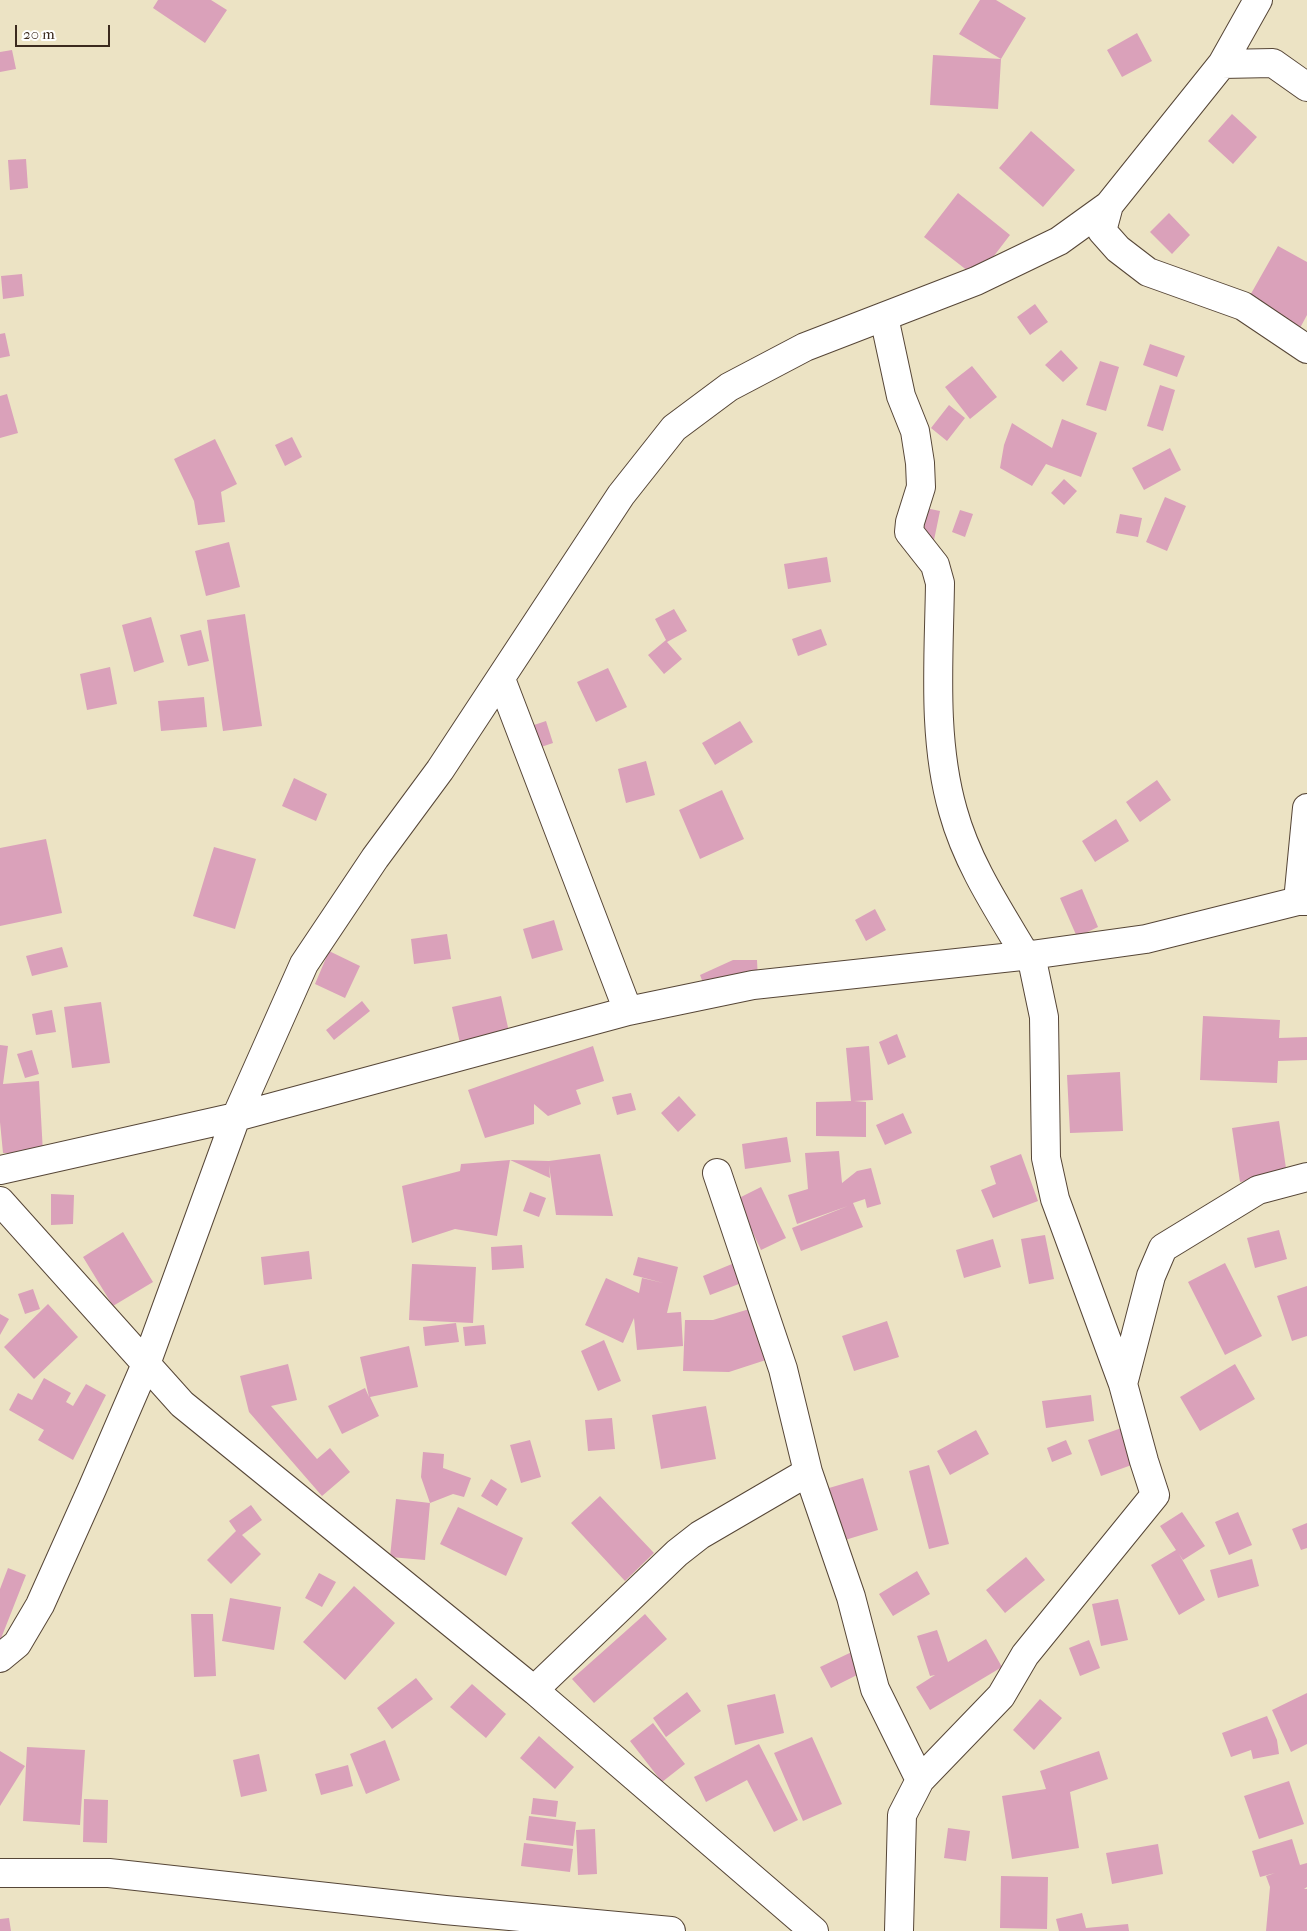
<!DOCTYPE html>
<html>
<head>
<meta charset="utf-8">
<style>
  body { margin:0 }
  #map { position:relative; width:1307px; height:1931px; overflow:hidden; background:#ece3c4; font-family:"IM FELL French Canon",serif }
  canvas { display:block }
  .scale { position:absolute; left:15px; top:25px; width:95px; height:22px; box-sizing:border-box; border:2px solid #3b2a1e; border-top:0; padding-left:6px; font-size:15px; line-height:18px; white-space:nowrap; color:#3b2a1e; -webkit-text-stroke:4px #fff; paint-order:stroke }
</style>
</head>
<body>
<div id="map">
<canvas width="1307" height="1931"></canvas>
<div class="scale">20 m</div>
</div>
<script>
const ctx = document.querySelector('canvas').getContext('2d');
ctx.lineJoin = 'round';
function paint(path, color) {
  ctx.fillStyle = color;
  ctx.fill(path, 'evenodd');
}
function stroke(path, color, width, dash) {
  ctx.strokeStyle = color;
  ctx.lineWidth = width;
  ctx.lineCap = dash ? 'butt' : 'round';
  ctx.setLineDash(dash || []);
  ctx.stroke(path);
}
paint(new Path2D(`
  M158,0H211L227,10L205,43L153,8Z
  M980,0H996L1026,18L1001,59L998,109L930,105L933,55L1001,59L959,34Z
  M1137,33L1152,61L1122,77L1107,50Z
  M12,50L16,69L0,72V52Z
  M1232,114L1257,137L1233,164L1208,141Z
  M1031,131L1075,170L1043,207L999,168Z
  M26,159L28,188L10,190L8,160Z
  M958,193L1010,235L977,278L924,237Z
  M1169,213L1190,235L1172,254L1150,232Z
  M1278,246L1307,262V315L1300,328L1248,299Z
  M22,274L24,296L3,299L1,276Z
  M1035,304L1048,322L1030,335L1017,317Z
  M5,333L10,356L0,358V334Z
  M1150,344L1185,356L1177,377L1143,365Z
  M1061,350L1078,368L1063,382L1045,365Z
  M1100,361L1119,367L1106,411L1086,405Z
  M972,366L997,397L970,419L945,387Z
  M1160,385L1175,390L1163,431L1147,426Z
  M7,394L18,433L0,438V396Z
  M949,405L965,418L947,441L931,428Z
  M1062,419L1097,433L1081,477L1046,464L1032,486L1000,468L1004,445L1012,423L1052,448Z
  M292,437L302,457L285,466L275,445Z
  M215,439L237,484L221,492L225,522L198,525L194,501L174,459Z
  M1170,448L1181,470L1144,490L1132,468Z
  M1064,479L1077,491L1064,505L1051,493Z
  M1165,497L1186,506L1167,551L1146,542Z
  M916,506L940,511L934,540L910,536Z
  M960,510L973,514L965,537L952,532Z
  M1120,514L1142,518L1138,537L1116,533Z
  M229,542L240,587L206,596L195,551Z
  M827,557L831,582L788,589L784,564Z
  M674,609L687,631L667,642L682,659L664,674L648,655L666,640L655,619Z
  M245,614L262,726L223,731L207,620Z
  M151,617L164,662L134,672L122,625Z
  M821,629L827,645L798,656L792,639Z
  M201,630L209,661L188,666L180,635Z
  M110,667L117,704L87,710L80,674Z
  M608,668L627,707L596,722L577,682Z
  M204,697L207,727L161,731L158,701Z
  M546,721L553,743L532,750L525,728Z
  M740,721L753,742L715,765L702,743Z
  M646,761L655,795L626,803L618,769Z
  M294,778L327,794L316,821L282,806Z
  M1157,780L1171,800L1140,822L1126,802Z
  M722,790L744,839L700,859L679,810Z
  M1116,819L1129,841L1095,862L1082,841Z
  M46,839L62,913L0,926V848Z
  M214,847L256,859L235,929L193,916Z
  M1082,889L1098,927L1077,937L1060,898Z
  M875,909L886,930L866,941L855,920Z
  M554,920L563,950L532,959L523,929Z
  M447,934L451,959L414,964L411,939Z
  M62,947L68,967L32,976L26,956Z
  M329,951L360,966L345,998L315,984Z
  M733,960H757L758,981L707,993L700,975Z
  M501,996L511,1041L462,1052L452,1007Z
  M362,1001L370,1011L334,1040L326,1030Z
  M101,1002L110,1063L72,1068L64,1007Z
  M52,1010L56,1032L36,1035L32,1014Z
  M1203,1016L1280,1020L1279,1038L1307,1037V1060L1278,1061L1277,1083L1200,1080Z
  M897,1034L906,1057L888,1065L879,1042Z
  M0,1045L8,1046L3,1084L39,1081L43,1153H3L0,1122Z
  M593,1046L604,1081L576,1090L581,1104L548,1116L534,1104V1124L485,1138L468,1090Z
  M869,1046L873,1100L854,1101L866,1102V1137L816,1136V1102L851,1101L846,1048Z
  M32,1050L39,1074L25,1078L17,1054Z
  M1120,1072L1123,1131L1070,1133L1067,1075Z
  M631,1093L636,1110L617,1115L612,1097Z
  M679,1096L696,1115L678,1132L661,1113Z
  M903,1113L912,1133L885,1145L876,1125Z
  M1279,1121L1287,1175L1240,1182L1232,1128Z
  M787,1137L791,1162L745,1169L742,1144Z
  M839,1151L842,1183L857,1171L871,1168L881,1204L867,1208L865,1199L853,1203L863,1227L801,1251L792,1228L848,1206L797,1224L788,1195L808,1189L805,1153Z
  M600,1154L613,1216L556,1215L549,1165L550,1178L510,1160L549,1161Z
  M1021,1154L1038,1201L993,1218L981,1190L996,1184L990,1166Z
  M510,1160L497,1236L455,1229L412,1243L402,1186L460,1171L461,1164Z
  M761,1187L786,1238L761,1250L737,1199Z
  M530,1192L546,1198L539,1217L523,1211Z
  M51,1194L74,1195L73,1224L51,1225Z
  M1279,1230L1287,1259L1255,1268L1247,1238Z
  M123,1232L153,1282L113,1306L83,1257Z
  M1045,1235L1054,1279L1029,1284L1021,1239Z
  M993,1239L1001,1267L964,1278L956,1250Z
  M522,1245L524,1268L492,1270L491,1247Z
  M309,1251L312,1279L264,1285L261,1257Z
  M638,1257L678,1267L667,1313L681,1312L683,1346L637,1350L634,1318L623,1343L585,1325L606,1278L639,1293L642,1278L663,1283L633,1275Z
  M744,1259L752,1279L710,1295L703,1276Z
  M1225,1263L1262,1336L1225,1355L1188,1282Z
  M412,1264L476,1267L473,1323L409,1320Z
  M1307,1286V1336L1292,1341L1277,1296Z
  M33,1289L40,1309L25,1314L18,1294Z
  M48,1304L78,1337L34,1379L4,1347Z
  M756,1307L772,1358L729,1372L683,1371L685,1320H713Z
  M0,1314L9,1319L0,1335Z
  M887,1321L899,1357L854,1371L842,1336Z
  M456,1323L459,1342L425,1346L423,1327Z
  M484,1325L486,1344L465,1346L463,1327Z
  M604,1340L621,1381L598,1391L581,1351Z
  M409,1346L418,1387L370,1397L379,1416L342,1434L328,1406L365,1388L369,1397L360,1357Z
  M288,1364L297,1400L271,1406L317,1459L330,1448L350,1472L322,1496L249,1412L240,1376Z
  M1235,1364L1255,1399L1200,1431L1180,1397Z
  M44,1378L71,1393L66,1402L73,1406L86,1384L106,1395L73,1460L38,1440L44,1430L9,1410L18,1393L32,1400Z
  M1091,1395L1094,1421L1046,1428L1042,1401Z
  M706,1406L716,1459L661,1469L652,1415Z
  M612,1418L615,1449L588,1451L585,1420Z
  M1127,1426L1140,1462L1101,1476L1088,1440Z
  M976,1430L989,1454L950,1475L937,1451Z
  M530,1440L541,1477L521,1483L510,1445Z
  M1066,1440L1072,1454L1052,1462L1047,1448Z
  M423,1452L444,1454L443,1468L471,1478L464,1497L453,1494L430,1503L421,1477Z
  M929,1465L949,1544L929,1549L909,1471Z
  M863,1478L878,1530L845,1540L829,1488Z
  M491,1479L507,1489L497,1506L481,1496Z
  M600,1496L654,1553L625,1581L571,1523Z
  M396,1499L430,1503L425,1560L390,1557Z
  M251,1505L262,1520L242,1535L261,1554L231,1584L207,1560L236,1531L229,1521Z
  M458,1507L523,1538L506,1576L440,1544Z
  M1182,1512L1205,1546L1183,1560L1179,1554L1205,1600L1179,1615L1151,1565L1176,1550L1160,1526Z
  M1238,1512L1252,1545L1229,1555L1215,1522Z
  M1307,1523V1548L1301,1550L1292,1529Z
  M1026,1557L1045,1580L1005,1613L986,1590Z
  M1252,1559L1259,1586L1218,1598L1210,1570Z
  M8,1568L26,1575L0,1641V1589Z
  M917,1571L930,1594L893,1616L879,1594Z
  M319,1573L336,1582L322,1607L305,1598Z
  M354,1586L395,1623L345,1680L303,1642Z
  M230,1598L281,1607L274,1650L222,1641Z
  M1118,1599L1128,1640L1101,1646L1092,1604Z
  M191,1614H213L216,1676L194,1677Z
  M645,1614L667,1639L594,1703L572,1679Z
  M937,1630L948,1662L986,1639L1002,1667L930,1710L916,1687L935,1675L930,1676L917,1636Z
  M1089,1640L1100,1668L1080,1676L1069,1648Z
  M856,1650L867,1670L831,1688L820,1667Z
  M416,1678L433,1699L392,1729L377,1708Z
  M472,1684L506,1714L486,1738L450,1707Z
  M687,1692L701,1711L666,1737L653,1718Z
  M1307,1693V1744L1291,1752L1272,1710Z
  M775,1694L784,1733L735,1745L727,1705Z
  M1040,1699L1062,1718L1034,1750L1013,1730Z
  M1267,1716L1277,1740L1279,1754L1253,1759L1251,1750L1231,1757L1222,1733Z
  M653,1723L685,1764L662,1782L630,1741Z
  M539,1736L574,1767L555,1789L520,1758Z
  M812,1737L842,1804L803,1821L774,1753Z
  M385,1740L400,1780L366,1794L350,1754Z
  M759,1744L798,1820L774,1832L747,1780L706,1802L694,1777Z
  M27,1747L85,1750L80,1825L23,1821Z
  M0,1751L25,1766L0,1806Z
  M1099,1751L1108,1779L1070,1792L1079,1848L1012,1859L1002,1796L1046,1789L1040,1771Z
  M259,1754L267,1791L241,1797L233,1760Z
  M348,1765L353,1786L321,1795L315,1774Z
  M1289,1781L1304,1824L1259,1839L1244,1796Z
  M533,1798L558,1801L556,1817L531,1814Z
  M84,1799L108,1800L107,1843L83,1842Z
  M529,1816L576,1822L573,1846L526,1840Z
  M948,1828L970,1831L966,1861L944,1858Z
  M595,1829L597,1874L578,1875L576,1830Z
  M1292,1839L1300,1865L1307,1863V1887L1304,1889H1307V1931H1266L1270,1887L1266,1876L1275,1873L1260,1877L1252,1851Z
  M524,1843L573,1849L570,1872L521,1866Z
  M1158,1844L1163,1874L1112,1884L1106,1853Z
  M1001,1876L1048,1877L1047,1929L1000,1928Z
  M1082,1913L1086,1928L1128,1924L1129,1931H1059L1056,1919Z
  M9,1918L11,1931H0V1919Z`), '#daa1ba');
const street = new Path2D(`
  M1222,64L1273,63L1307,87
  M1109,205L1102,231L1118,249L1148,272L1243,306L1307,349
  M884,317L901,396L915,431L920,463L921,487L910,522L909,532L935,565L940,583C939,658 932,738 953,811C967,862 996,906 1023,951L1031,955L1044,1017L1046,1158L1055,1199L1123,1384L1144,1461L1155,1495L1025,1655L1001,1696L920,1780L902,1815L899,1931
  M501,679L628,1011
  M1298,901L1307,808
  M0,1170L236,1117L628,1011L753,985L1031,955L1146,939L1298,901H1307
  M717,1173L783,1369L808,1472L851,1597L875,1689L920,1780
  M0,1201L182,1404L534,1690L814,1931
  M1123,1384L1151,1276L1163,1248L1258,1190L1307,1177
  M0,1658L17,1644L40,1605L92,1489L146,1364L236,1117L304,964L375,858L440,770L621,495L674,428L729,387L805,347L976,281L1059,241L1109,205L1222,64L1258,0
  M534,1690L677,1553L700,1535L808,1472
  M0,1873H109L445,1910L671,1931`);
stroke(street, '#564637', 30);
stroke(street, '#fff', 28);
</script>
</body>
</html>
